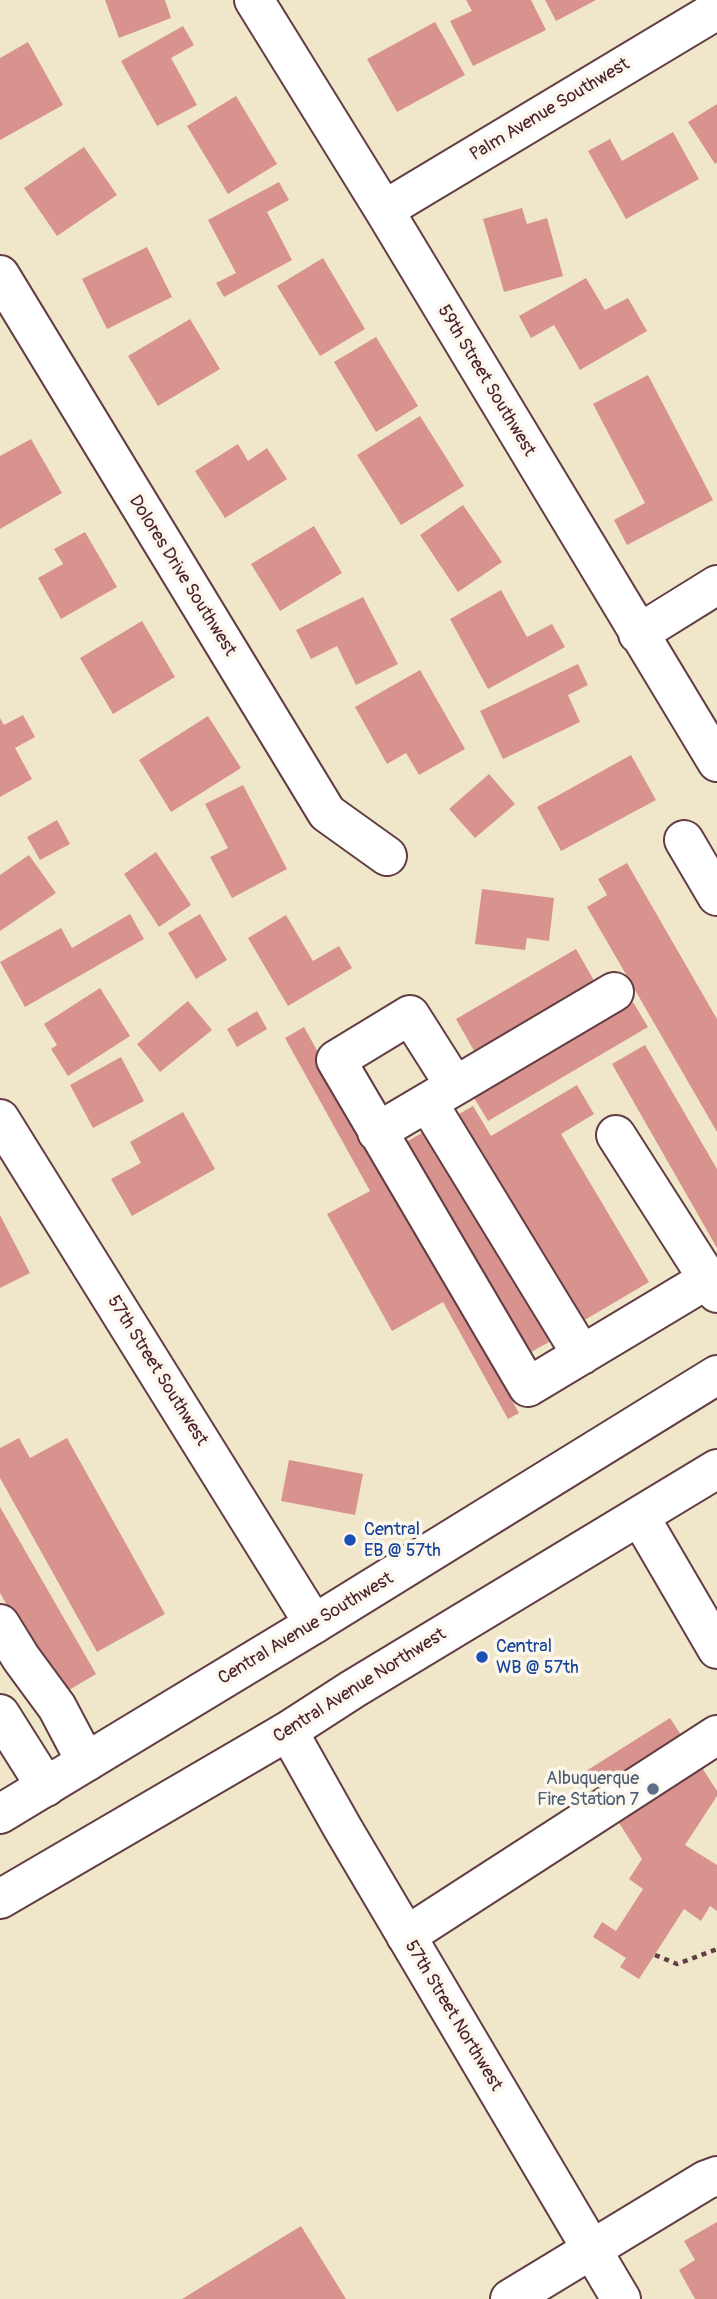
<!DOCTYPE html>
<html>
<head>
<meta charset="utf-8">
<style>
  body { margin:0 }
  canvas { display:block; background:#f0e7cb }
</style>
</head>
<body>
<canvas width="717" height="2299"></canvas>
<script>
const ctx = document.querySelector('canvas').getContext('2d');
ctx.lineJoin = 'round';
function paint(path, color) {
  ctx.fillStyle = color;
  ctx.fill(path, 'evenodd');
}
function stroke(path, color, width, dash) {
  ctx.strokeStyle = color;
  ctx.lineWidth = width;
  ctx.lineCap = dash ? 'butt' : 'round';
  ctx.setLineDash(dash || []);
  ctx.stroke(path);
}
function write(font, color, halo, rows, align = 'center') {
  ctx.font = font + ' Pangolin,sans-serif';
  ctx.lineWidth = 7;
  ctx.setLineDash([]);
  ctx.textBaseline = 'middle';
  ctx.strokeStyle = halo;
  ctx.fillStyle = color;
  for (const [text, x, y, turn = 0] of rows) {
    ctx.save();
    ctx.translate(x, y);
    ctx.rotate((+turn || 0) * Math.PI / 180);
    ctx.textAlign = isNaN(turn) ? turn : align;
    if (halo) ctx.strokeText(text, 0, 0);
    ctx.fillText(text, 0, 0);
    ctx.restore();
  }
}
paint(new Path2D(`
  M105,0H165L171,18L119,38Z
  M466,0H531L546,30L473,66L450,21L472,11Z
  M545,0H596L556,21Z
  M435,22L465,75L397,112L367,59Z
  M183,26L194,45L171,58L197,105L157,126L121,61Z
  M28,42L63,105L0,140V58Z
  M236,96L277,164L228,194L187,126Z
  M717,104V162L715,164L688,122Z
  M673,132L699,179L626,219L588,151L610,139L622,161Z
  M84,147L117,195L57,236L24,188Z
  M279,182L289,200L267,212L292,260L224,297L216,283L236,273L208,220Z
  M522,208L527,224L547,218L563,276L504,292L483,219Z
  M147,247L172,297L107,329L82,279Z
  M323,258L365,329L320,356L277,286Z
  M586,278L605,310L628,298L647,331L580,370L554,325L531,338L519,316Z
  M190,319L220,369L158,406L128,356Z
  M376,337L418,406L376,432L334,362Z
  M648,375L713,500L627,545L614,520L645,503L593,404Z
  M420,416L464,486L401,525L357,455Z
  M31,439L62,493L0,529V456Z
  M238,444L248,461L267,448L287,479L225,518L195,471Z
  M463,505L502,562L458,592L420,535Z
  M314,526L342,573L280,611L251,564Z
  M85,532L117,587L61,619L38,578L63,564L54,549Z
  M501,590L527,637L552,624L565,647L488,689L450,619Z
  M363,597L398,664L356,685L337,646L311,659L296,630Z
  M142,621L175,677L113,714L80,658Z
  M578,664L588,685L568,695L580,722L503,759L480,711Z
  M420,670L465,749L419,775L406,753L387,764L355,707Z
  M23,715L35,737L15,748L32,779L0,797V718L4,725Z
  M208,716L241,768L171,812L139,760Z
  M631,755L656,800L561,851L537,807Z
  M489,774L515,804L475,838L449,809Z
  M243,785L287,869L232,898L210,857L228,848L205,804Z
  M57,820L70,844L40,860L27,837Z
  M156,852L191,905L159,927L124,874Z
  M29,855L56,893L0,931V875Z
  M627,863L717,1019V1132L587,907L607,895L598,879Z
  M482,889L554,898L549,941L527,938L525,950L475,944Z
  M130,914L144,939L25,1007L0,962L61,928L72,948Z
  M200,914L227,960L196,979L168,933Z
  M286,915L313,961L339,946L352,968L288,1006L248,938Z
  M576,949L596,984L477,1056L456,1019Z
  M100,988L130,1036L68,1076L51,1049L57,1045L44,1024Z
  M188,1001L212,1030L160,1072L137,1044Z
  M633,1002L648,1027L488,1121L473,1096Z
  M257,1011L267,1029L237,1047L227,1029Z
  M304,1027L519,1413L508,1419L443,1302L392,1331L327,1214L370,1191L285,1038Z
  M645,1045L717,1169V1248L612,1064Z
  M121,1057L144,1101L93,1128L70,1085Z
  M577,1085L594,1114L561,1134L649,1282L583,1321L459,1114L473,1106L491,1136Z
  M183,1112L215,1169L132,1216L111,1179L141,1163L130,1142Z
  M427,1130L551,1341L524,1356L401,1145Z
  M0,1215L30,1273L0,1288Z
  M19,1438L30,1458L67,1438L165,1614L97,1652L0,1478V1448Z
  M289,1460L363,1474L355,1515L281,1501Z
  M0,1507L96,1674L59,1696L0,1593Z
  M670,1718L717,1791V1796L685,1845L717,1865V1911L710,1906L701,1921L684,1909L639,1979L620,1967L626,1958L593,1937L602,1922L616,1931L643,1889L629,1879L642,1859L586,1771Z
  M717,2222V2299H695L679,2270L695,2260L684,2241Z
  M301,2226L346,2299H182Z`), '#d8938f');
const minor = new Path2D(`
  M254,0L384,210L717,762
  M384,210L717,10
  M0,275L327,813L387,856
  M638,634L717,585
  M684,840L717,896
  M455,1086L614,992
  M428,1103L582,1355
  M0,1119L314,1624
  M377,1132L455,1086L410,1015L336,1060L528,1387L708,1279
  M616,1135L717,1293
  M640,1517L717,1649
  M0,1624L21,1658L57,1707L86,1762
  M0,1714L46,1787
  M288,1731L342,1827L621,2299
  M406,1936L717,1735
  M510,2299L706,2180L717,2176`);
const major = new Path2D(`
  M0,1814L314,1624L717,1375
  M0,1899L288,1731L353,1689L717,1469`);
stroke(minor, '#633d43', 42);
stroke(major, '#633d43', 42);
stroke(new Path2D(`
  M655,1955L677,1964L717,1949`), '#633d43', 4.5, [5, 5]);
stroke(minor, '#fff', 38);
stroke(major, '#fff', 38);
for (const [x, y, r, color] of [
  [350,1540,7,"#1a4fb4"],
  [482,1657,7,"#1a4fb4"],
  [653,1789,7,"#5c6f8a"]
]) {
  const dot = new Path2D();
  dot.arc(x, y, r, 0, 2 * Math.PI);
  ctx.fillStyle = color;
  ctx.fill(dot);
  stroke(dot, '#fbf7ec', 2.5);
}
write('18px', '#4a1f2b', '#fbf7ec', [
  ["Palm Avenue Southwest",550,110,-31],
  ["59th Street Southwest",486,381,59],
  ["Dolores Drive Southwest",182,576,58],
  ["57th Street Southwest",157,1371,58],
  ["Central Avenue Southwest",306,1629,-31],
  ["Central Avenue Northwest",360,1686,-32],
  ["57th Street Northwest",453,2016,59]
]);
write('18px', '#164399', '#fbf7ec', [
  ["Central",364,1530],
  ["EB @ 57th",364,1551],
  ["Central",496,1647],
  ["WB @ 57th",496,1668]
], 'left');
write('18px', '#4e5e75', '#fbf7ec', [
  ["Albuquerque",639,1779],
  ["Fire Station 7",639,1800]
], 'right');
</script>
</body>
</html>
